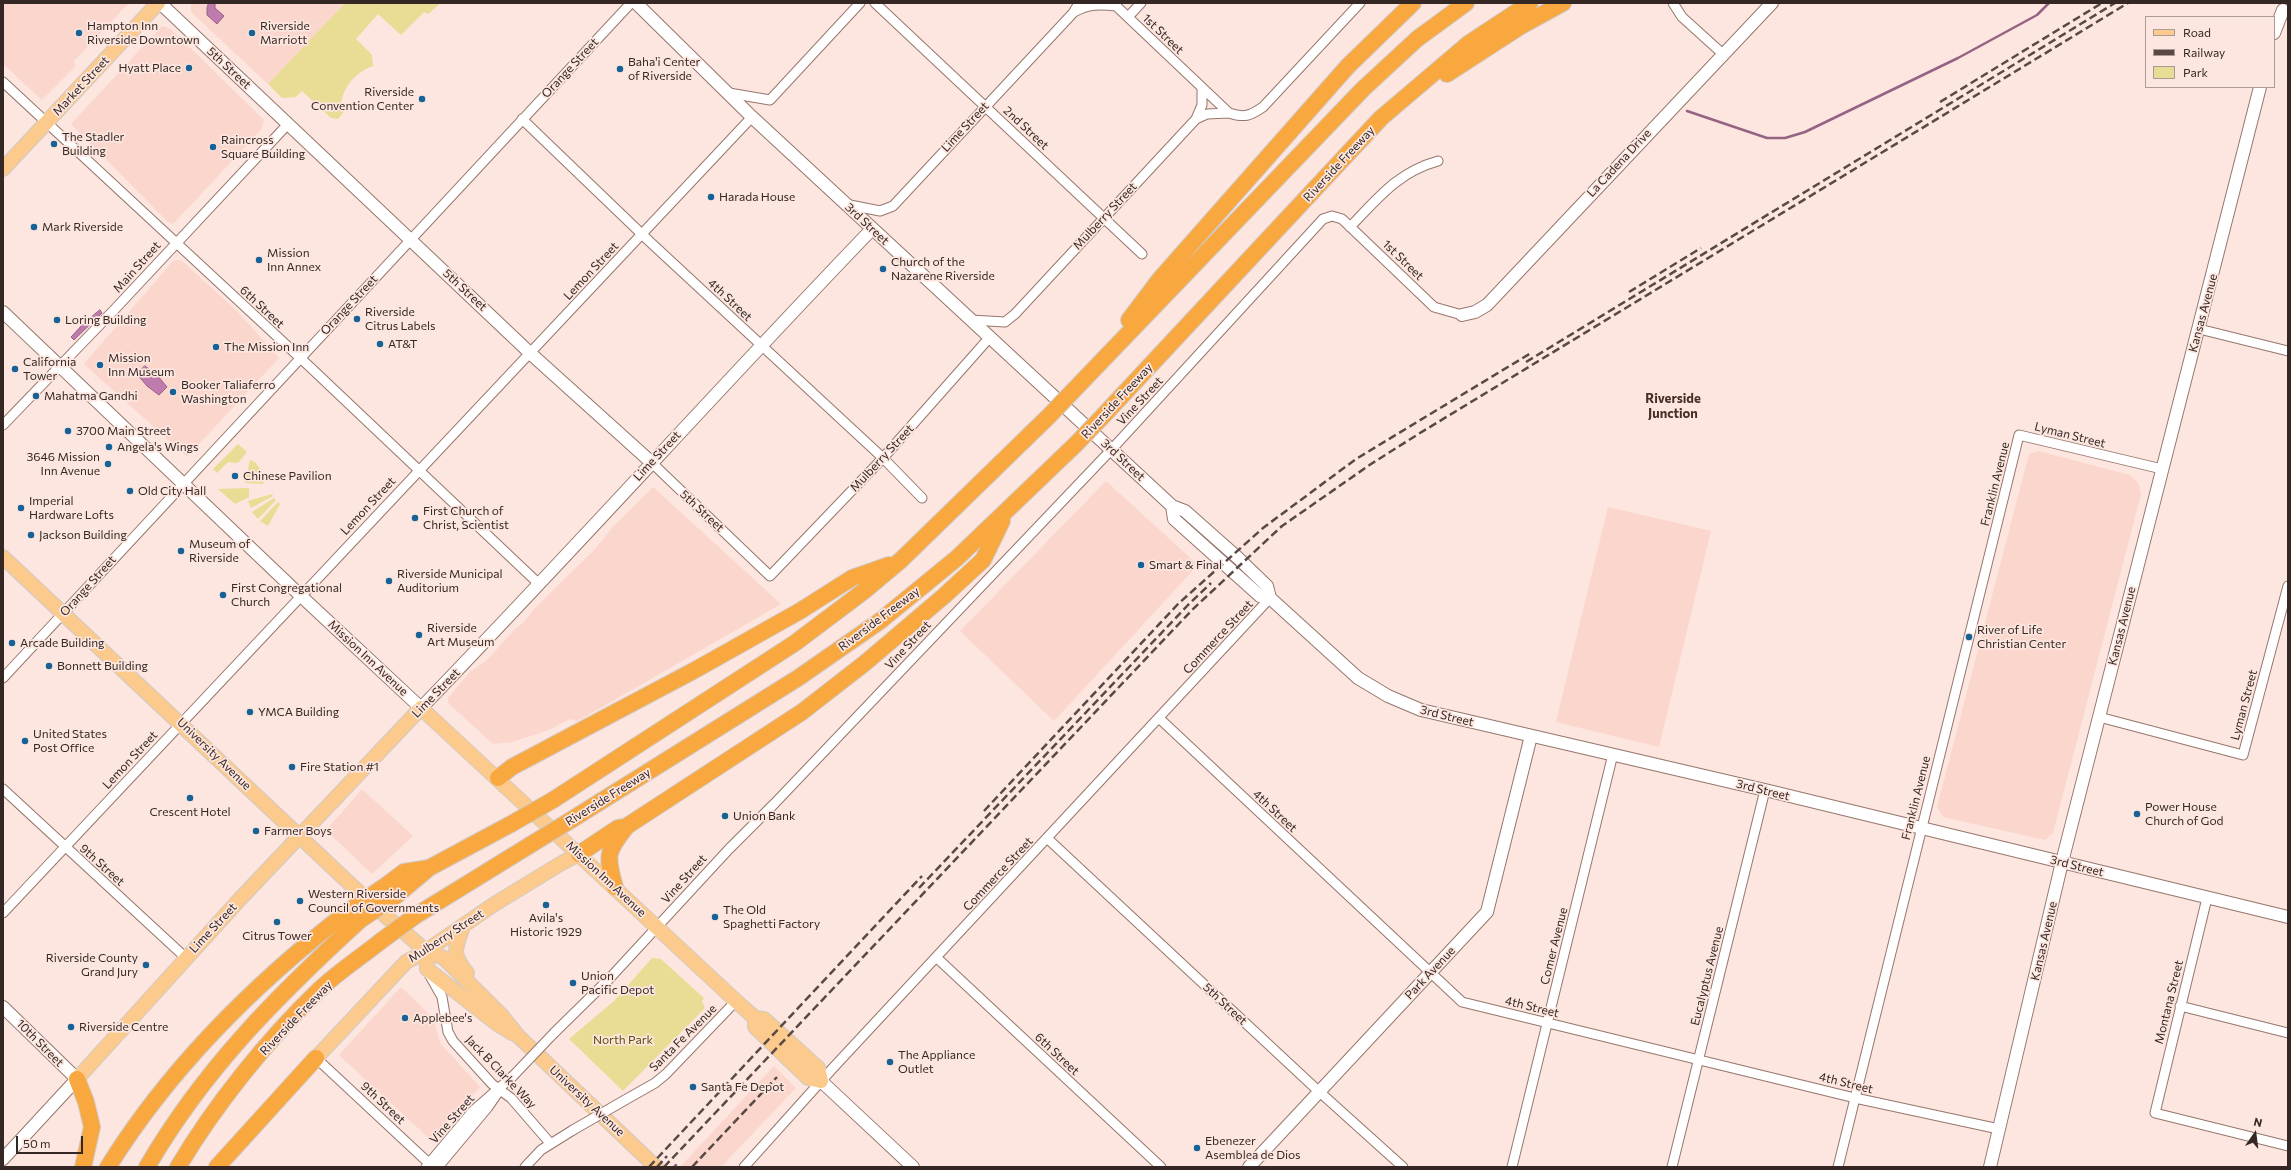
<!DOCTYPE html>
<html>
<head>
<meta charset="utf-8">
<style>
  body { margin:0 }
  #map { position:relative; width:2291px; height:1170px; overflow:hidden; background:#fce6df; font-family:Commissioner,sans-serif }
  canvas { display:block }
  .frame { position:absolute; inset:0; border:4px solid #352824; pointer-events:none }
  .legend { position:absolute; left:2145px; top:16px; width:130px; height:72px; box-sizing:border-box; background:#fce6df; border:1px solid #ac9a94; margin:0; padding:5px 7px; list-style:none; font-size:12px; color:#352824 }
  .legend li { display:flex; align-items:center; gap:8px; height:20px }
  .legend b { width:20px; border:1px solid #ac9a94 }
  .north { position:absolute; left:2235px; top:1114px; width:40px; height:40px; -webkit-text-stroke:3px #fce6df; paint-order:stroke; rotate:14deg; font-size:11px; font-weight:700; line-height:16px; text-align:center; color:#352824 }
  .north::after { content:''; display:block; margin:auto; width:14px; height:18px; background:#352824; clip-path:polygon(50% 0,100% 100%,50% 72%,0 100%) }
  .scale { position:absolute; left:16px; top:1136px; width:67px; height:18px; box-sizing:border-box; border:2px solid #352824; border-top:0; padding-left:5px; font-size:12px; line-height:14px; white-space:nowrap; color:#352824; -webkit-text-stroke:3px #fce6df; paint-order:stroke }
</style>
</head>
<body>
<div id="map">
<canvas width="2291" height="1170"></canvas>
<div class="frame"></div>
<ul class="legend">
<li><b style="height:5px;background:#fbca8c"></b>Road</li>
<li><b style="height:5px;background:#584945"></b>Railway</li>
<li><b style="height:11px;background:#e9dc95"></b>Park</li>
</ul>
<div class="north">N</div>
<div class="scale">50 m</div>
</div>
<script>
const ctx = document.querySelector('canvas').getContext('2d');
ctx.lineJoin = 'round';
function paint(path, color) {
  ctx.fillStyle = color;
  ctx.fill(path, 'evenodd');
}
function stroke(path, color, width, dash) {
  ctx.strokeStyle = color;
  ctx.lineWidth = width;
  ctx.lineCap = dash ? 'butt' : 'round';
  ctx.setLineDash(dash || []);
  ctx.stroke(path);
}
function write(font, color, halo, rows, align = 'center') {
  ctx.font = font + ' Commissioner,sans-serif';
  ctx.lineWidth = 3.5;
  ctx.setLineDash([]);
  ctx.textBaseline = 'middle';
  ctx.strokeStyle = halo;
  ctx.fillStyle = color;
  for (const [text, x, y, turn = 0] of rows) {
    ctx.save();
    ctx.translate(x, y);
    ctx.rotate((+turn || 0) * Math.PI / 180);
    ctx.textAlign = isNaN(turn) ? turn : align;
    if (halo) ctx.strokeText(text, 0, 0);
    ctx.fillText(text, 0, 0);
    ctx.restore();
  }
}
paint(new Path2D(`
  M3,3H129L73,62L76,66L42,100L3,64Z
  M191,3H345L268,84L191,12Z
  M162,26L171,29L264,120L261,130L173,224L168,222L71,124Z
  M177,260L182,261L237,311L279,358L187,457L84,364L173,261Z
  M2038,451L2130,475L2139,484L2141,494L2053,833L2045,840L1943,817L1937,807L2029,454Z
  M1106,481L1198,565L1054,721L960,631Z
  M653,487L781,604L578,721L570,719L549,730L512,742L493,744L448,703V698L470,672L487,660L515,629L524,622L534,609L594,550L613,527Z
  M1608,507L1711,531L1659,747L1556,722Z
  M362,789L413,836L372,874L329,833V827Z
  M401,987L433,1018L440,1043L480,1087L432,1141L339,1055Z
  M774,1066L796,1088L721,1167H680Z`), '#fad6cc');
paint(new Path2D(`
  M345,3H441L428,14L424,12L401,35L378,14L356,39L372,55L373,66C356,72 344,86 341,103L347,108L338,119L331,118L302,91L296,97L282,98L268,84Z
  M238,444L247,452L238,463L228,462L217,473L213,469Z
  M250,460L255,462L265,476L263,484L245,483Z
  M249,488V497L235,504L218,489Z
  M272,494L273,496L251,508L248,501Z
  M274,498L276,500L258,519L252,512Z
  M278,502L280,504L268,526L260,521Z
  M652,958L661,959L704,998L702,1001L705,1008L623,1091L569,1039L614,1001Z`), '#e9dc95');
const water = new Path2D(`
  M209,3H215V8L224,16L217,24L207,15V8Z
  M100,310L102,313L74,340L71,337L83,324Z
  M145,366L157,375L167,387L159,395L147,386L137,374Z`);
paint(water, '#bf7bad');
stroke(water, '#966284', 1);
stroke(new Path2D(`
  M1687,111L1767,138H1785L1805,132L1958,58L2037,15L2049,3
  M674,1167L676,1165`), '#966284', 2.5);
const street = new Path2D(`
  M875,3L1142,254
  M1113,3L1229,113C1244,118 1250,116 1263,107L1360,3
  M1673,3L1682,17L1724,55
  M1074,12C1088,4 1100,4 1116,6
  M1128,17L1141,3
  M3,82L310,367L539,584
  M729,93L770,100L860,3
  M522,119L649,241L883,458L922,498
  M1196,119L1207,114L1229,113
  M845,204L880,211L893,206L1073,13L1079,3
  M1350,227C1378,198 1398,172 1438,161
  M971,320L1005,322L1015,314L1196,119L1202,105V88
  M2199,329L2288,351
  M3,425L114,310L288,124
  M651,462L770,576L883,458L990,337
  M3,678L631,3
  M2099,717L2243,755L2288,586
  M1160,719L1462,1002L1855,1098L1999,1129
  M3,789L186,958
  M1048,839L1313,1086L1403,1167
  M2207,898L2155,1113L2288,1146
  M3,913L752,117
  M937,958L1161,1167
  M429,974L442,997L448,1032L453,1041L492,1084L511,1098L550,1143
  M2180,1006L2288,1033
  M554,1033L609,979L729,849L775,803L1112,449L1323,219L1332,216L1342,219L1434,307L1462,315
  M316,1058L433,1167
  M625,1100L655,1083L666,1074L736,1001
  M426,1167L473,1111L513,1076
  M438,1167L488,1107L497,1094
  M525,1167L541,1150L573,1130
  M744,1167L832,1069L1270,598
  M1512,1167L1613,754
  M1672,1167L1765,790
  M1838,1167L2019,435L2162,469`);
const secondary = new Path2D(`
  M160,3L530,353L651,462
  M636,3L752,117L1172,506L1185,511L1238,558L1267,586L1270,598
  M2274,33L2283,10
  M3,312L301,596L421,708C574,550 720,387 872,229
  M1462,315L1475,312L1487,305L1772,3
  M1172,506L1174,519L1260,596L1270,598L1358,678L1388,696L1421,710L1765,790L2288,917
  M3,1007L77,1079L3,1159
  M821,1081L913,1167
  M1249,1167L1487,912L1531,736
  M1990,1167L2062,862L2260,87`);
const primary = new Path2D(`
  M3,169L158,3
  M3,557L366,899L426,951L444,958L502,1016L518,1036L656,1167
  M463,926C456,949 450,952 467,973
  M426,951L427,969L496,1023L512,1033
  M316,1058L406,962L426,951L493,905L560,864L579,854
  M77,1079L240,899L421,708L736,1001L755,1018L764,1019L818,1068L821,1081L808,1078L755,1027V1018`);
const highway = new Path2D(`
  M1447,74L1521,26L1563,3
  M1129,320L1160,279L1348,66L1413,3
  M1072,392L1363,89L1417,39L1466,3
  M1103,416L1381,118L1468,44L1530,3
  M498,778L512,767L695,670L800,611L852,578L889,565
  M553,800L795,643L864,591L901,560L1049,416
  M571,820L798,678L880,621L957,558L1076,444
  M579,854L618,828L623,827
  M388,884L404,872L429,868
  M615,887C606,856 606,852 627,826L802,712L865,663L944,596L983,560L1002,521
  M397,895L429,868L511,824
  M415,916L535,842
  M77,1079L86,1102L92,1127L83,1167
  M108,1167C171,1066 256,982 350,910
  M147,1167C204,1069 277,996 360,920
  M178,1167C215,1105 267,1040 319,990C338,972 361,957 381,941
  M217,1167L316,1058`);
stroke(street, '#96766c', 11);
stroke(secondary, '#96766c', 14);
stroke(primary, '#cfcbca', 16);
stroke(highway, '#cfcbca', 18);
stroke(street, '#fff', 9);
stroke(secondary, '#fff', 12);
stroke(primary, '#fbca8c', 14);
stroke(highway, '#f9a73f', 16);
stroke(new Path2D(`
  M1940,102L2102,3
  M1629,292L1701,248
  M1526,362L2115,3
  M984,811L1178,604L1263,528L1356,459L1531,353
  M919,888L1188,605L1211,583
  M649,1167L922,876
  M657,1167L667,1156
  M664,1167L1192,610L1282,526L1371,464L1420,433L2128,3
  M692,1167L777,1077`), '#584945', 2.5, [8, 4]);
const streetBridge = new Path2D(`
  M513,1076L554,1033
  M573,1130L625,1100`);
const highwayBridge = new Path2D(`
  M1049,416L1072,392
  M1076,444L1103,416
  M511,824L553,800
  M535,842L571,820
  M350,910L388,884
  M360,920L397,895
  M381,941L415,916`);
stroke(streetBridge, '#96766c', 11, []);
stroke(highwayBridge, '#cfcbca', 18, []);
stroke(streetBridge, '#fff', 9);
stroke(highwayBridge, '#f9a73f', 16);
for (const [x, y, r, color] of [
  [79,33,4,"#176194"],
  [252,33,4,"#176194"],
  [189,68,4,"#176194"],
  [620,69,4,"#176194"],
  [422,99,4,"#176194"],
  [54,144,4,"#176194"],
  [213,147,4,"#176194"],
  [711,197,4,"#176194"],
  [34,227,4,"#176194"],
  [259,260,4,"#176194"],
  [883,269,4,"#176194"],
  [357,319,4,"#176194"],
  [57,320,4,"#176194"],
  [380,344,4,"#176194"],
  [216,347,4,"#176194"],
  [100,365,4,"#176194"],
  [15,369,4,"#176194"],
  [173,392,4,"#176194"],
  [36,396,4,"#176194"],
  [68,431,4,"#176194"],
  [109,447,4,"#176194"],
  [108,464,4,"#176194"],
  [235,476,4,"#176194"],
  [130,491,4,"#176194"],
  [21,508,4,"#176194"],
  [415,518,4,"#176194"],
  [31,535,4,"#176194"],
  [181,551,4,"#176194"],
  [1141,565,4,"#176194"],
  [389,581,4,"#176194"],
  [223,595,4,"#176194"],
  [419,635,4,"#176194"],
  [1969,637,4,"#176194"],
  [12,643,4,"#176194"],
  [49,666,4,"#176194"],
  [250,712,4,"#176194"],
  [25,741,4,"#176194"],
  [292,767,4,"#176194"],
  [190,798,4,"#176194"],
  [2137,814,4,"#176194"],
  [725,816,4,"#176194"],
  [256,831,4,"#176194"],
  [300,901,4,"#176194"],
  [546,905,4,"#176194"],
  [715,917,4,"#176194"],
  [277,922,4,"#176194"],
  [146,965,4,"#176194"],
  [573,983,4,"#176194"],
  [405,1018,4,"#176194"],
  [71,1027,4,"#176194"],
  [890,1062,4,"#176194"],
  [693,1087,4,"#176194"],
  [1197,1148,4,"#176194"]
]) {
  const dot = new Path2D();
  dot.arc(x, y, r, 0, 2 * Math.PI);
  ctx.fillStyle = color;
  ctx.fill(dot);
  stroke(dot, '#fce6df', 1.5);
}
write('12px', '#352824', '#fce6df', [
  ["Hampton Inn",87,26],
  ["Riverside Downtown",87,40],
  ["Riverside",260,26],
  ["Marriott",260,40],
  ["Baha'i Center",628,62],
  ["of Riverside",628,76],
  ["Hyatt Place",181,68,"right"],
  ["Riverside",414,92,"right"],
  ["Convention Center",414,106,"right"],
  ["The Stadler",62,137],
  ["Building",62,151],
  ["Raincross",221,140],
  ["Square Building",221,154],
  ["Harada House",719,197],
  ["Mark Riverside",42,227],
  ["Mission",267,253],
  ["Inn Annex",267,267],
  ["Church of the",891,262],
  ["Nazarene Riverside",891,276],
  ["Riverside",365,312],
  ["Citrus Labels",365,326],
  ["Loring Building",65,320],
  ["AT&T",388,344],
  ["The Mission Inn",224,347],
  ["Mission",108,358],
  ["Inn Museum",108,372],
  ["California",23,362],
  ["Tower",23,376],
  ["Booker Taliaferro",181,385],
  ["Washington",181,399],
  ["Mahatma Gandhi",44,396],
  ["3700 Main Street",76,431],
  ["Angela's Wings",117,447],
  ["3646 Mission",100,457,"right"],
  ["Inn Avenue",100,471,"right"],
  ["Chinese Pavilion",243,476],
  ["Old City Hall",138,491],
  ["Imperial",29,501],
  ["Hardware Lofts",29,515],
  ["First Church of",423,511],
  ["Christ, Scientist",423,525],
  ["Jackson Building",39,535],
  ["Museum of",189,544],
  ["Riverside",189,558],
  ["Smart & Final",1149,565],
  ["Riverside Municipal",397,574],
  ["Auditorium",397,588],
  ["First Congregational",231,588],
  ["Church",231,602],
  ["Riverside",427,628],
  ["Art Museum",427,642],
  ["River of Life",1977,630],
  ["Christian Center",1977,644],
  ["Arcade Building",20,643],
  ["Bonnett Building",57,666],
  ["YMCA Building",258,712],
  ["United States",33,734],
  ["Post Office",33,748],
  ["Fire Station #1",300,767],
  ["Power House",2145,807],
  ["Church of God",2145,821],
  ["Crescent Hotel",190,812,"center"],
  ["Union Bank",733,816],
  ["Farmer Boys",264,831],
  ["Western Riverside",308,894],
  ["Council of Governments",308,908],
  ["The Old",723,910],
  ["Spaghetti Factory",723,924],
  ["Avila's",546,918,"center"],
  ["Historic 1929",546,932,"center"],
  ["Citrus Tower",277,936,"center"],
  ["Riverside County",138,958,"right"],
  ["Grand Jury",138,972,"right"],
  ["Union",581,976],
  ["Pacific Depot",581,990],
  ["Applebee's",413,1018],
  ["Riverside Centre",79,1027],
  ["The Appliance",898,1055],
  ["Outlet",898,1069],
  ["Santa Fe Depot",701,1087],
  ["Ebenezer",1205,1141],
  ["Asemblea de Dios",1205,1155]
], 'left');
write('12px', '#352824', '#fce6df', [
  ["1st Street",1163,34,44],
  ["5th Street",229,68,43],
  ["Orange Street",570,68,-47],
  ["Market Street",81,86,-47],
  ["Lime Street",965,127,-47],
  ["2nd Street",1026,128,43],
  ["La Cadena Drive",1619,163,-47],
  ["Riverside Freeway",1339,164,-47],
  ["Mulberry Street",1105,216,-47],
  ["3rd Street",867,224,43],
  ["1st Street",1403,260,44],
  ["Main Street",137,267,-48],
  ["Lemon Street",591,271,-47],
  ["5th Street",465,290,43],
  ["4th Street",730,300,43],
  ["Orange Street",349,305,-47],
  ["6th Street",262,307,43],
  ["Kansas Avenue",2203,313,-75],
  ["Riverside Freeway",1117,401,-47],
  ["Vine Street",1140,401,-47],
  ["Lyman Street",2070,435,14],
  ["Lime Street",657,456,-47],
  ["Mulberry Street",882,458,-47],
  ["3rd Street",1123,460,43],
  ["Franklin Avenue",1995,484,-76],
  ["Lemon Street",368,506,-47],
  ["5th Street",702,511,43],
  ["Orange Street",88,586,-48],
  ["Riverside Freeway",879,619,-37],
  ["Kansas Avenue",2122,626,-76],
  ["Commerce Street",1218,637,-47],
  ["Vine Street",908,645,-47],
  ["Mission Inn Avenue",368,658,43],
  ["Lime Street",436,693,-46],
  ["Lyman Street",2244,705,-75],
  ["3rd Street",1447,716,14],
  ["University Avenue",214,754,44],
  ["Lemon Street",130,760,-47],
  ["3rd Street",1763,790,14],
  ["Riverside Freeway",608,797,-32],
  ["Franklin Avenue",1916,798,-76],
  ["4th Street",1275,811,43],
  ["9th Street",102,865,42],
  ["3rd Street",2077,866,14],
  ["Commerce Street",998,874,-47],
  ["Mission Inn Avenue",606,879,43],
  ["Vine Street",684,879,-48],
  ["Lime Street",213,928,-47],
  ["Mulberry Street",446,936,-33],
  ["Kansas Avenue",2044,941,-77],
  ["Comer Avenue",1554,946,-76],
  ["Park Avenue",1430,973,-47],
  ["Eucalyptus Avenue",1707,976,-76],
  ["Montana Street",2169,1002,-76],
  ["5th Street",1225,1004,43],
  ["4th Street",1532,1007,14],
  ["Riverside Freeway",296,1018,-46],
  ["Santa Fe Avenue",683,1038,-45],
  ["10th Street",40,1043,45],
  ["6th Street",1057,1054,43],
  ["Jack B Clarke Way",501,1072,46],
  ["4th Street",1846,1083,14],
  ["University Avenue",587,1101,43],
  ["9th Street",383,1103,43],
  ["Vine Street",452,1119,-49]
]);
write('12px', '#5a4e0b', '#fce6df', [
  ["North Park",623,1040]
]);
write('bold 13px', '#4a2f27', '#fce6df', [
  ["Riverside",1673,399],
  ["Junction",1673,414]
]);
</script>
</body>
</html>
